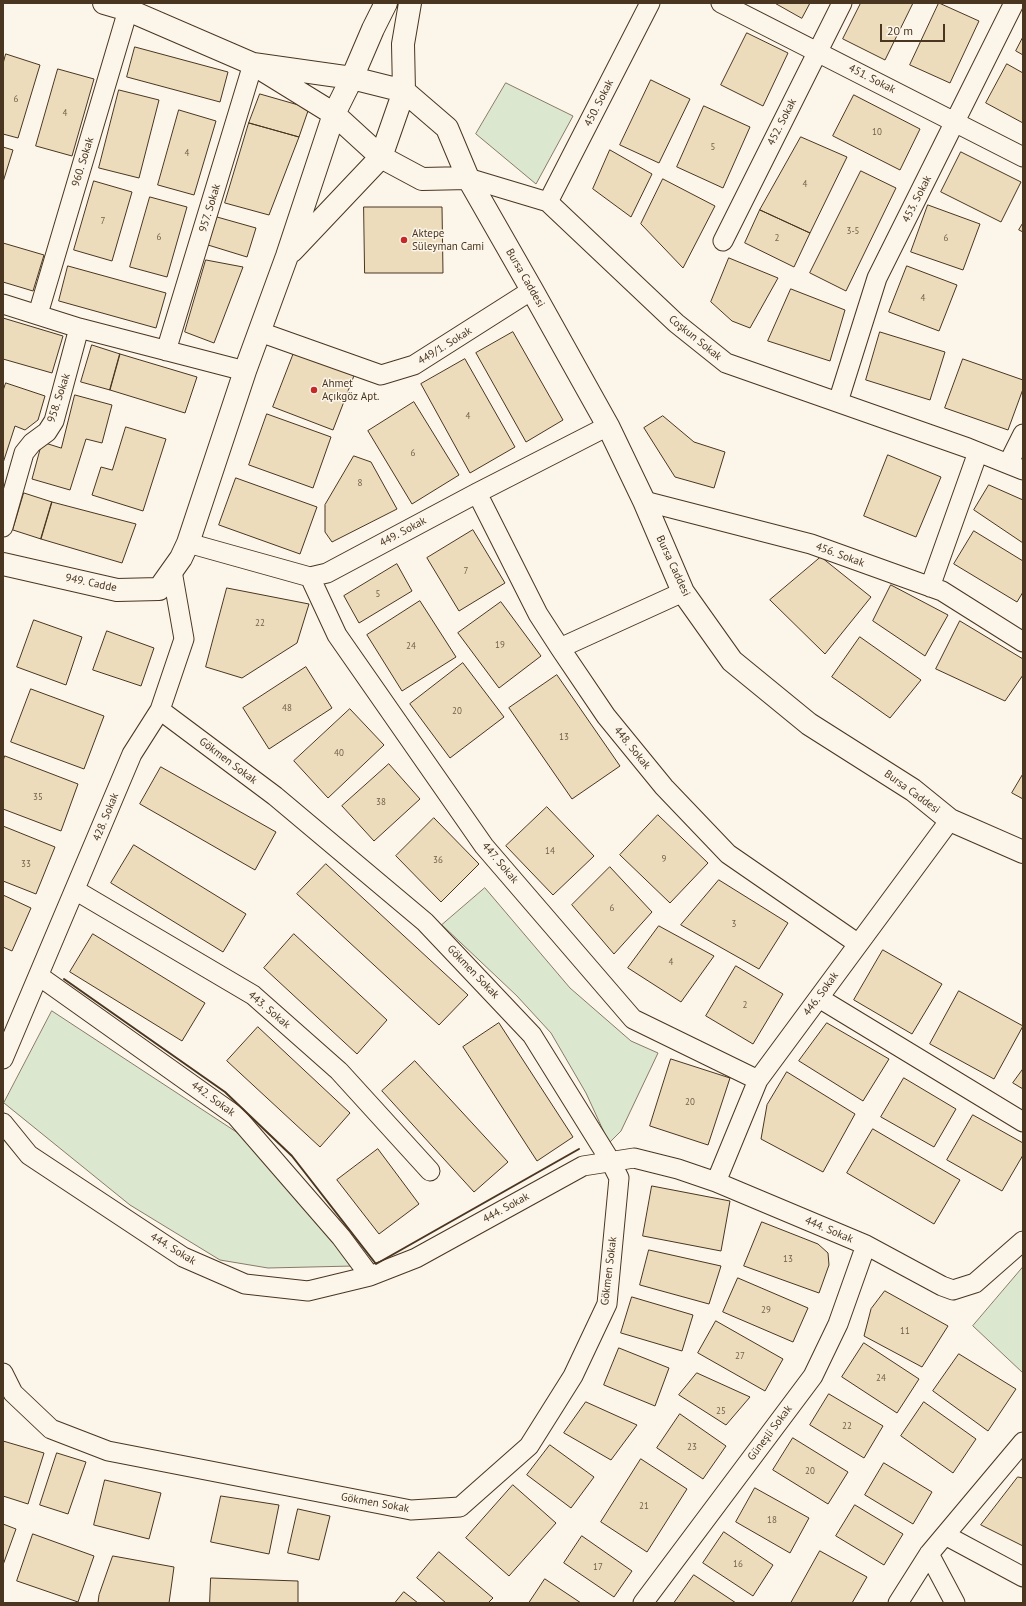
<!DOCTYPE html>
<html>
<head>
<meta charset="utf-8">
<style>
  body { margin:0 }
  #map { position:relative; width:1026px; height:1606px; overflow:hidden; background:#fbf6e9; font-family:"PT Sans",sans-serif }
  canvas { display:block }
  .frame { position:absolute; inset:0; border:4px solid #4a3520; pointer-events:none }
  .scale { position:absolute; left:880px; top:24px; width:65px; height:18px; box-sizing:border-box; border:2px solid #4a3520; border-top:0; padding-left:5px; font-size:12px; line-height:14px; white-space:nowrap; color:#4a3520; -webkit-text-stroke:3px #fbf6e9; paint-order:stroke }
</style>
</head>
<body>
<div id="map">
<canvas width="1026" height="1606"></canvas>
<div class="frame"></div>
<div class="scale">20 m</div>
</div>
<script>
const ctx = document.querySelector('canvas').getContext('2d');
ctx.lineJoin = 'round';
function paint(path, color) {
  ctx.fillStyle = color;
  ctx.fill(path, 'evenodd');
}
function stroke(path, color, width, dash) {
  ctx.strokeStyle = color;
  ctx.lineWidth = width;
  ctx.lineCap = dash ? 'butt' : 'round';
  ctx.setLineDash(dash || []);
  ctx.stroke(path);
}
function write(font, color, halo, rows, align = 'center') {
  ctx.font = font + ' "PT Sans",sans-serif';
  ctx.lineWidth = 3;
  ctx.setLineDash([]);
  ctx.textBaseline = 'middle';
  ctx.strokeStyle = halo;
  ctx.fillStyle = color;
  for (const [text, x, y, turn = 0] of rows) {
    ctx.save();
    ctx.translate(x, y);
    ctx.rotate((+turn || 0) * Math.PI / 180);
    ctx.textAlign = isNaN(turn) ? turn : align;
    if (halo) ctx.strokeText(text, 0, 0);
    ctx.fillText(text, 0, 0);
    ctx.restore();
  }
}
const green = new Path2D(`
  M506,83L573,116L536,184L476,134Z
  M485,888L570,988L631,1041L658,1053L621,1131L609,1143L586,1093L551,1033L517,996L442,925Z
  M52,1011L241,1135L353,1266L268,1268L220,1260L130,1205L4,1103Z
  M1023,1267V1373L973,1326Z`);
paint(green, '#dce7d0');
stroke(green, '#887966', 1);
const building = new Path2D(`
  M775,3H810L802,18Z
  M861,3H913L885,60L843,39Z
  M939,3L979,21L950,83L910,65Z
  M747,33L788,53L763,106L721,85Z
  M1023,37V55L1016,51Z
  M135,47L228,72L220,102L127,77Z
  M6,54L40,65L18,138L3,134V64Z
  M1007,64L1023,73V123L986,103Z
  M58,69L94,79L72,156L36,146Z
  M651,80L690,99L659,163L620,145Z
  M119,90L159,100L139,178L99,168Z
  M260,94L309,108L299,137L249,123Z
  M854,95L920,129L900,170L833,136Z
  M704,106L750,127L723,188L677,167Z
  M179,110L216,121L194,195L158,185Z
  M249,123L299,137L269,215L225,203Z
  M801,137L847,157L810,233L760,210Z
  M3,147L13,150L3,182Z
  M610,150L652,174L631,217L593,189Z
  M961,152L1021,182L1001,222L941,192Z
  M861,171L896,188L846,291L810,273Z
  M663,179L715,206L683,268L641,224Z
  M94,181L132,192L112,261L74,250Z
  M150,197L187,207L167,277L130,267Z
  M928,205L980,224L963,270L911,252Z
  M364,207H442L443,273H365Z
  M760,210L810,233L794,267L745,243Z
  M217,217L256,228L247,257L208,245Z
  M1023,223V232L1019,230Z
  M3,243L44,255L33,291L3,282Z
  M729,258L778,278L750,328L732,321L711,302Z
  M206,260L243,267L214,343L185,332Z
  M68,266L166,293L156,328L59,301Z
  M907,266L957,285L939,331L889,312Z
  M791,289L845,310L830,361L768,341Z
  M3,318L63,336L52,373L3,359Z
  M513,332L563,420L526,442L476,353Z
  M880,332L945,352L930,400L866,380Z
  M92,345L120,354L110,390L81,382Z
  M295,350L355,373L333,430L273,407Z
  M120,354L197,377L185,413L110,390Z
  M465,359L515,447L470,473L421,384Z
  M963,359L1023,380V389L1008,430L945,408Z
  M6,383L45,396L38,420L25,430L15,426L3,463V391Z
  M75,395L112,405L102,443L86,439L70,490L32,479L42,442L61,448Z
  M414,402L459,475L412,504L368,431Z
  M267,414L331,437L313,488L249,465Z
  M663,416L694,442L725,452L714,488L675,477L644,428Z
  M126,427L166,439L143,511L92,495L101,467L112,470Z
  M888,455L941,477L916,537L864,516Z
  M354,456L371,462L397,509L332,542L325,532V505Z
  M236,478L317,507L300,554L219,525Z
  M989,485L1023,500V543L974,510Z
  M24,493L52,502L41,539L13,530Z
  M52,502L136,524L122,563L41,539Z
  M473,530L505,583L459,611L427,558Z
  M974,531L1023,561V592L1017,602L954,564Z
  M821,557L871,597L825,654L770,600Z
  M397,564L412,591L359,623L344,596Z
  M891,585L948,615L925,656L873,621Z
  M227,588L309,604L297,643L242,678L206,667Z
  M420,601L456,657L402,691L367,635Z
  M501,602L541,656L499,688L458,633Z
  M34,620L82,637L66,685L17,667Z
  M960,621L1023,659V675L1005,701L936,669Z
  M107,631L154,648L141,686L93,670Z
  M860,637L921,680L890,718L832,677Z
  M463,663L504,717L450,758L410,704Z
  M306,667L332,708L269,749L243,708Z
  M557,675L620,766L572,799L509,708Z
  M31,689L104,716L84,769L11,742Z
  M350,709L384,745L328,798L294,761Z
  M5,756L78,784L61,831L3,809V761Z
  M389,764L420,799L374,841L342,806Z
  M161,767L276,832L255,870L140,804Z
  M1023,774V799L1012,793Z
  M547,807L594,856L553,895L506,846Z
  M658,815L708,863L670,903L620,855Z
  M434,818L479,864L441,902L396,856Z
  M3,826L55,847L36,894L3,881Z
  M134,845L246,914L223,952L111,883Z
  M326,864L468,995L439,1025L297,894Z
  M610,867L652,912L614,954L572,905Z
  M719,880L788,923L759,969L681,925Z
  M3,895L31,908L12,951L3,947Z
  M659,926L714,956L681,1002L628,968Z
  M93,934L205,1003L182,1041L70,972Z
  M294,934L387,1020L357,1054L264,968Z
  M883,950L942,984L912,1034L854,1000Z
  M736,966L783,994L753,1044L706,1016Z
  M959,991L1023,1026L994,1079L930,1044Z
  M499,1023L573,1137L537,1161L463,1047Z
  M827,1023L889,1059L863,1101L799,1061Z
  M258,1027L350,1113L320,1147L227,1061Z
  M671,1059L730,1078L708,1145L650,1126Z
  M415,1061L508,1162L474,1192L382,1091Z
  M1023,1069V1089L1013,1083Z
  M787,1072L855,1114L823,1172L761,1139L767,1105Z
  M904,1078L956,1109L934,1147L881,1117Z
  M973,1115L1023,1143V1155L1002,1191L947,1160Z
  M873,1129L960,1180L934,1224L847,1173Z
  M378,1149L419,1204L379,1234L337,1180Z
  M652,1186L730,1201L721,1251L643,1236Z
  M762,1222L818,1244L828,1253L829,1265L819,1293L744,1266Z
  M649,1250L721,1266L709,1304L640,1285Z
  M738,1278L808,1308L793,1342L723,1312Z
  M885,1291L948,1326L922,1367L864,1336L871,1309Z
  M632,1297L693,1315L682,1351L621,1333Z
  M716,1321L783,1359L765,1391L698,1353Z
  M864,1343L919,1379L897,1413L842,1377Z
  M619,1348L669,1368L655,1406L604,1385Z
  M959,1354L1016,1389L988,1431L933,1391Z
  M697,1373L750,1397L726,1425L679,1395Z
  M829,1394L883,1426L864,1458L810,1425Z
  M586,1402L637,1425L611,1460L564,1433Z
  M924,1402L976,1439L953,1473L901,1436Z
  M680,1414L726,1446L703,1479L657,1448Z
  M793,1438L848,1472L828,1504L773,1470Z
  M3,1441L44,1453L28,1504L3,1496Z
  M550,1445L594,1477L571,1508L527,1475Z
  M57,1453L86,1462L68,1514L40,1505Z
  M641,1459L687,1489L647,1552L601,1522Z
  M884,1463L932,1492L913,1524L865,1495Z
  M1018,1477L1023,1478V1546L981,1525Z
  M105,1480L161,1493L149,1539L94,1525Z
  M513,1485L556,1523L509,1576L466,1538Z
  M755,1488L809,1518L790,1553L736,1522Z
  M221,1496L279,1505L269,1554L211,1542Z
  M855,1505L903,1534L884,1565L836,1536Z
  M298,1509L330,1516L319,1560L288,1553Z
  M3,1524L16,1529L3,1565Z
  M724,1532L773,1565L753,1596L703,1563Z
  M33,1534L94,1556L78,1602L17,1581Z
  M582,1536L632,1571L614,1597L564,1563Z
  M820,1551L867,1577L852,1603H791Z
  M439,1552L493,1598L488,1603H446L417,1578Z
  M113,1556L174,1567L169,1603H98L99,1595Z
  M694,1575L736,1603H674Z
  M211,1578L298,1581V1603H210Z
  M545,1579L581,1603H529Z
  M404,1592L418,1603H395Z`);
paint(building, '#ecdcbc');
stroke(building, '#4a3520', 1);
const minor = new Path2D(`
  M721,3L1023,157
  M468,178L548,202L676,323L726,363L968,448L1023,470
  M548,202L650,3
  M723,241L842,3
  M3,304L79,328L245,371
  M38,314L128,10
  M260,332L381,375L414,365L532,290
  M166,351L253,64
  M838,402L877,278L1014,3
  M1008,464L1023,434
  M477,493L538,614L560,648L606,716L664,787L728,854L857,943
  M644,501L811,544L942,591L1023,642
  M3,527L24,453L32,443L47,432L54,421L79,328
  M188,543L310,577L327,573L477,493L608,426
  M310,577L337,635L484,846L633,1019L758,1080
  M930,587L978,452
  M560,648L683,592
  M75,890L253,995L339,1071L430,1171
  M39,976L236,1116L341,1237L370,1276
  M819,998L1023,1122
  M3,1059L132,754L160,710L184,639L172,571
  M3,1123L29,1155L183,1257L245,1284L308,1291L370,1276L416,1258L583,1166L634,1158L678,1169L716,1182L866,1245L942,1286L953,1290L975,1283L1023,1241
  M716,1182L758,1080L950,820
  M3,1373L13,1393L51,1429L108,1451L411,1510L460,1507L529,1446L573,1376L607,1304L619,1178L611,1162L532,1035L425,922L275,796L160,710
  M945,1535L1023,1577
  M929,1554L955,1603
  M643,1603L813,1376L838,1324L866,1245
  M898,1603L929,1554L1023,1442`);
const tertiary = new Path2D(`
  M104,3L128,10L253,64L334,114L381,157L422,179L468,178
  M253,64L352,78L404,91L447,128L468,178L532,290L608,426L644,501L683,592L732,661L809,724L913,790L950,820L1023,852
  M292,251L381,157L404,91L403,44L410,3
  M3,564L117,590L159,589L181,558L188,543L245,371L287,256L334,114L352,78L373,29L386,3`);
stroke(minor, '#4a3520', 21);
stroke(tertiary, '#4a3520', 24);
stroke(minor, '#fbf6e9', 19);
stroke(tertiary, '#fbf6e9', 22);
stroke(new Path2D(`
  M64,979L225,1092L292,1156L376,1264L579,1149`), '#4a3520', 2);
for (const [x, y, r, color] of [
  [404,240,4,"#c62828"],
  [314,390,4,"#c62828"]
]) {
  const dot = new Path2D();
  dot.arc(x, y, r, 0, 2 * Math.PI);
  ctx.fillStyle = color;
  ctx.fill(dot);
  stroke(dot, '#fbf6e9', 1.5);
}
write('9px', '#725f47', null, [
  ["6",16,99],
  ["4",65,113],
  ["10",877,132],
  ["5",713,147],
  ["4",187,153],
  ["4",805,184],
  ["7",103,221],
  ["3-5",853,231],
  ["6",159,237],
  ["2",777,238],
  ["6",946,238],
  ["4",923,298],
  ["4",468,416],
  ["6",413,453],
  ["8",360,483],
  ["7",466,571],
  ["5",378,594],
  ["22",260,623],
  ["19",500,645],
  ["24",411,646],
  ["48",287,708],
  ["20",457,711],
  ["13",564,737],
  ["40",339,753],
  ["35",38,797],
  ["38",381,802],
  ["14",550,851],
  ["9",664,859],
  ["36",438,860],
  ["33",26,864],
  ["6",612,908],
  ["3",734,924],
  ["4",671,962],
  ["2",745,1005],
  ["20",690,1102],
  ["13",788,1259],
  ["29",766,1310],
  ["11",905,1331],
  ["27",740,1356],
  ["24",881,1378],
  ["25",721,1411],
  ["22",847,1426],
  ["23",692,1447],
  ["20",810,1471],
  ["21",644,1506],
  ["18",772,1520],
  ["16",738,1564],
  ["17",598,1567]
]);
write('11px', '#4a3520', '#fbf6e9', [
  ["451. Sokak",872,79,27],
  ["450. Sokak",599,103,-63],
  ["452. Sokak",782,122,-63],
  ["960. Sokak",83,162,-73],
  ["453. Sokak",917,199,-63],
  ["957. Sokak",210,208,-73],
  ["Bursa Caddesi",525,278,60],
  ["Coşkun Sokak",695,338,39],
  ["449/1. Sokak",445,346,-32],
  ["958. Sokak",59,398,-72],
  ["449. Sokak",403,532,-28],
  ["456. Sokak",840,555,20],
  ["Bursa Caddesi",673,566,65],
  ["949. Cadde",91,583,12],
  ["448. Sokak",632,748,51],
  ["Gökmen Sokak",228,761,37],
  ["Bursa Caddesi",912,792,36],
  ["428. Sokak",106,817,-68],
  ["447. Sokak",500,863,50],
  ["Gökmen Sokak",473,972,46],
  ["446. Sokak",821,994,-54],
  ["443. Sokak",269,1010,40],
  ["442. Sokak",213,1099,36],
  ["444. Sokak",506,1208,-29],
  ["444. Sokak",829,1230,23],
  ["444. Sokak",173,1249,31],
  ["Gökmen Sokak",609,1271,-83],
  ["Güneşli Sokak",770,1433,-53],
  ["Gökmen Sokak",375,1503,10]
]);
write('11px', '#4a3520', '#fbf6e9', [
  ["Aktepe",412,234],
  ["Süleyman Cami",412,247],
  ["Ahmet",322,384],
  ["Açıkgöz Apt.",322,397]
], 'left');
</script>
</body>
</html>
